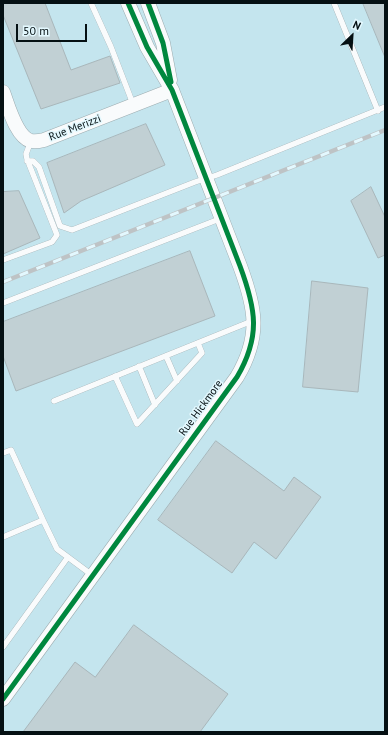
<!DOCTYPE html>
<html>
<head>
<meta charset="utf-8">
<style>
  body { margin:0 }
  #map { position:relative; width:388px; height:735px; overflow:hidden; background:#d4e7ec; font-family:"PT Sans",sans-serif }
  canvas { display:block }
  .frame { position:absolute; inset:0; border:4px solid #051013; pointer-events:none }
  .north { position:absolute; left:332px; top:16px; width:40px; height:40px; -webkit-text-stroke:3px #e3f8fe; paint-order:stroke; rotate:25deg; font-size:11px; font-weight:700; line-height:16px; text-align:center; color:#051013 }
  .north::after { content:''; display:block; margin:auto; width:14px; height:18px; background:#051013; clip-path:polygon(50% 0,100% 100%,50% 72%,0 100%) }
  .scale { position:absolute; left:16px; top:24px; width:71px; height:18px; box-sizing:border-box; border:2px solid #051013; border-top:0; padding-left:5px; font-size:12px; line-height:14px; white-space:nowrap; color:#051013; -webkit-text-stroke:3px #e3f8fe; paint-order:stroke }
</style>
</head>
<body>
<div id="map">
<canvas width="388" height="735"></canvas>
<div class="frame"></div>
<div class="north">N</div>
<div class="scale">50 m</div>
</div>
<script>
const ctx = document.querySelector('canvas').getContext('2d');
ctx.lineJoin = 'round';
function paint(path, color) {
  ctx.fillStyle = color;
  ctx.fill(path, 'evenodd');
}
function stroke(path, color, width, dash) {
  ctx.strokeStyle = color;
  ctx.lineWidth = width;
  ctx.lineCap = dash ? 'butt' : 'round';
  ctx.setLineDash(dash || []);
  ctx.stroke(path);
}
function write(font, color, halo, rows, align = 'center') {
  ctx.font = font + ' "PT Sans",sans-serif';
  ctx.lineWidth = 3;
  ctx.setLineDash([]);
  ctx.textBaseline = 'middle';
  ctx.strokeStyle = halo;
  ctx.fillStyle = color;
  for (const [text, x, y, turn = 0] of rows) {
    ctx.save();
    ctx.translate(x, y);
    ctx.rotate((+turn || 0) * Math.PI / 180);
    ctx.textAlign = isNaN(turn) ? turn : align;
    if (halo) ctx.strokeText(text, 0, 0);
    ctx.fillText(text, 0, 0);
    ctx.restore();
  }
}
paint(new Path2D(`
  M3,3H385V732H3Z`), '#c4e5ee');
const building = new Path2D(`
  M3,3H45L71,70L110,56L120,83L41,109L3,15Z
  M363,3H385V57Z
  M146,124L165,165L81,201L64,213L47,163Z
  M371,187L385,217V255L378,258L351,201Z
  M19,191L40,238L3,254V192Z
  M190,251L215,316L16,391L3,356V322Z
  M312,281L368,288L358,392L303,387Z
  M216,441L284,491L294,477L321,497L276,559L254,542L232,573L158,520Z
  M134,625L228,694L200,732H23L75,662L95,677Z`);
paint(building, '#c1d0d4');
stroke(building, '#a9b7bb', 1);
const service = new Path2D(`
  M91,3L111,47L133,104
  M334,3L378,111
  M27,161H33L39,167L60,226L72,230L195,182L217,175L385,107
  M3,260L52,242L57,235L27,159L26,154L31,141
  M3,303L222,218
  M166,356L177,381
  M139,366L155,405
  M115,376L137,424L202,353L198,343
  M54,401L252,321
  M3,453L11,450L43,520
  M3,537L43,520L57,549L92,575
  M3,647L68,557`);
const tertiary = new Path2D(`
  M148,3L163,43L170,80
  M3,92C8,105 16,137 31,141C36,142 40,141 44,140L172,90
  M3,699L237,377C261,336 256,309 240,266L172,90L147,47L128,3`);
stroke(service, '#9dacb0', 6);
stroke(tertiary, '#9dacb0', 15);
stroke(service, '#f9fbfc', 5.5);
stroke(tertiary, '#f9fbfc', 14);
const rail = new Path2D(`
  M3,282L385,130`);
stroke(rail, '#bec3c5', 4.5);
stroke(rail, '#e3f8fe', 3, [9]);
stroke(new Path2D(`
  M148,3L163,43L171,82
  M3,699L237,377C261,336 256,309 240,266L172,90L147,47L128,3`), '#00873e', 5);
write('11px', '#051013', '#e3f8fe', [
  ["Rue Merizzi",75,128,-21],
  ["Rue Hickmore",201,408,-54]
]);
</script>
</body>
</html>
